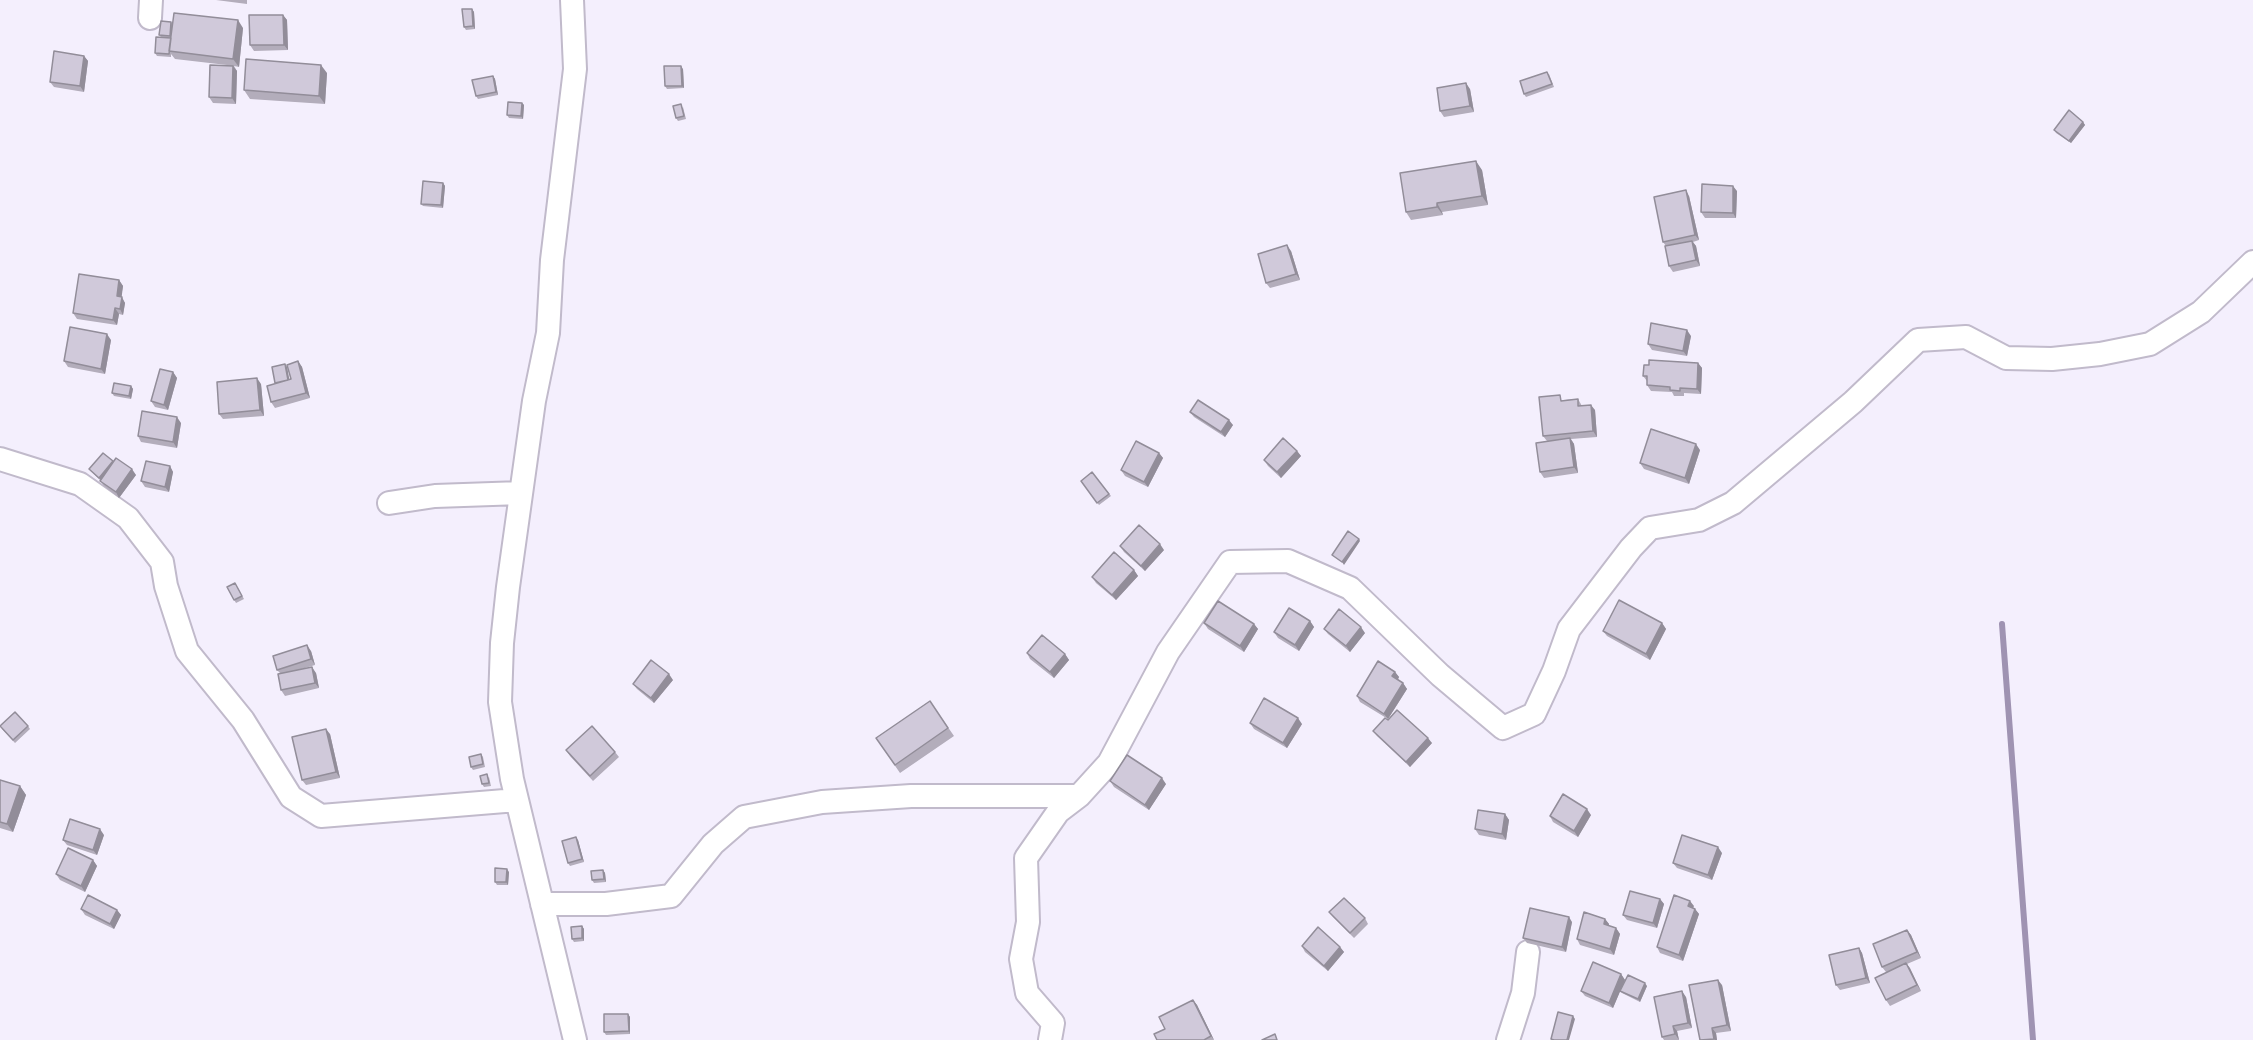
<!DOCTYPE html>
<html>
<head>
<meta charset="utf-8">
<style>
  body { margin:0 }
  canvas { display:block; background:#f4effd }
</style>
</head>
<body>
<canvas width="2253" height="1040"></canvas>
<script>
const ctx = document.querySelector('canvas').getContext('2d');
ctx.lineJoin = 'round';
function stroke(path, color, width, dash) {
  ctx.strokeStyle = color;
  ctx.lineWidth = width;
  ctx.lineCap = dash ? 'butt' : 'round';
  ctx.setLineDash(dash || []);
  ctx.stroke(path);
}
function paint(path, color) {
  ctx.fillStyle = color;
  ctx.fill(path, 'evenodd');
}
stroke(new Path2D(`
  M2002,624L2033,1040`), '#9f93b2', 6);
const minor = new Path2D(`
  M572,0L575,69L552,260L548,333L534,401L508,587L502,643L500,702L512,779L575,1040
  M150,18L151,0
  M0,459L80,484L128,518L162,562L166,586L187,651L243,720L291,797L321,816L517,800
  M389,503L435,496L521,493
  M542,904H606L671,896L713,844L744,817L822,802L911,796H1079L1109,763L1168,652L1230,562L1288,561L1350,588L1440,675L1503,728L1534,714L1554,671L1569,629L1631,548L1650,528L1699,520L1733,503L1853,402L1918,340L1966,337L2006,358L2052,359L2100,354L2150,344L2201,312L2253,262
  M1050,1040L1053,1023L1027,993L1021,959L1028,922L1026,858L1058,812L1079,796
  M1508,1040L1523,993L1528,952`);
stroke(minor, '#c1bacb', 26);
stroke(minor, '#fff', 22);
paint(new Path2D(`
  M216,0H247V4Z
  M472,9L474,12L475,29L466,30L464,27Z
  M283,15L287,20L288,50L254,51L250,45Z
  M171,22L172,23L243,28L239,67L234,66L237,71L236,104L213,103L209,97L227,65L175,59L171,54V57L157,56L155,53L161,37L159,35Z
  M84,56L88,61L84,92L54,87L50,82Z
  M683,69L684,88L667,89L665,86Z
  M327,73L325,104L250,99L244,90Z
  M1549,74L1554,87L1526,97L1524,94Z
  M493,76L495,79L498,95L478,99L476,96Z
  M1470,89L1474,112L1444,117L1440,111Z
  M522,103L524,105L523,119L509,118L507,115Z
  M683,107L686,119L678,121L676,118Z
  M2083,122L2085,125L2071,143L2056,133L2054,130Z
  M1482,170L1488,205L1442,212L1443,215L1411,220L1406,212Z
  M443,183L445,186L443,208L423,206L421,204Z
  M1737,191L1736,218H1705L1701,212Z
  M1689,196L1699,240L1693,242L1696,246L1700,266L1673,272L1669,266L1666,246L1663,242Z
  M1291,251L1300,280L1270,288L1266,283Z
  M119,280L123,286L121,297L125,303L123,315L119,314L117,325L77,319L73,313Z
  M1691,336L1687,356L1652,350L1648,344Z
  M111,340L105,374L68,367L64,361Z
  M298,361L302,367L310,398L275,408L271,402L275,383L287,367L289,380L291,379Z
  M1698,363L1702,368L1701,394L1684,393V396H1674L1672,392L1651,391L1647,385V381L1643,376Z
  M173,372L177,378L168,410L155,407L151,401Z
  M261,384L264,416L223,419L219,414Z
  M131,386L133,389L131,399L114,396L112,393Z
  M1578,399L1582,406L1595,410L1597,437L1571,439L1574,444L1578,473L1544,478L1540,472L1547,441L1543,436L1564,400Z
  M1190,412L1233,425L1225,437L1194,417Z
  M181,423L177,448L141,442L138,436Z
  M1700,450L1689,484L1644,469L1640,463Z
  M1297,451L1301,456L1281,478L1268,466L1264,460Z
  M1159,453L1163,458L1148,487L1125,476L1121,470Z
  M113,462L136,475L119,498L104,486L100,480L89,469Z
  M170,466L173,472L169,492L145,487L141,481Z
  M1092,472L1111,496L1099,505L1081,481Z
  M1120,546L1164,550L1145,571L1124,552Z
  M1134,570L1138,576L1116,600L1096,583L1092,577Z
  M235,583L244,599L236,603L227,587Z
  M1310,621L1314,627L1299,651L1278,638L1274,632Z
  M1204,623L1254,624L1258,629L1244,652L1208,629Z
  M1662,623L1666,629L1650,660L1607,636L1603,631Z
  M1324,629L1365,633L1350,652L1328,634Z
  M311,651L315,665L295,671L316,673L319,688L285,696L281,690V674L277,670Z
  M1027,653L1065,654L1069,660L1054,678L1030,659Z
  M1395,672L1399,677L1398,680L1403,683L1407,689L1388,719L1360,702L1357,696Z
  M673,680L654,703L637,689L633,684Z
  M930,701L954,736L900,773L876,738Z
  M1388,720L1432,743L1410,767L1377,736L1373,731Z
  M1250,723L1302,724L1287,748L1254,729Z
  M28,726L30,729L15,743L2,729Z
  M330,734L340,778L306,785L302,780Z
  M566,750L615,752L619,757L593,781L570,756Z
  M481,754L483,757L485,767L473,770L471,767Z
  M489,777L491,786L484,787L482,784Z
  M0,780L20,786L26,795L13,832L0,828Z
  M1110,781L1166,784L1149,810L1114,787Z
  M1505,814L1509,820L1506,840L1479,835L1475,829Z
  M1591,815L1578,837L1553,822L1550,816Z
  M104,835L97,855L67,845L63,840Z
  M578,840L584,862L570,866L568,863Z
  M1722,853L1712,880L1677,868L1673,863Z
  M93,860L97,866L85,892L60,880L56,874Z
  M603,870L605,873L606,882L594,883L592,880Z
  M509,872L508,885H497L495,882Z
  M1660,899L1664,904L1657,928L1627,920L1623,915Z
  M1694,906L1693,908L1695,909L1699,914L1683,961L1660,953L1657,947Z
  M81,909L117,910L121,915L114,929L85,915Z
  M1329,912L1365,918L1368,924L1354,938L1333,917Z
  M1605,919L1609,924V926L1616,928L1620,934L1614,955L1580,945L1577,939Z
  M1572,922L1566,952L1527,943L1523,938Z
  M582,926L584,929V941L574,942L572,939Z
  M1907,930L1911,935L1921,958L1907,964L1921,991L1890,1006L1886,1000V972L1882,967Z
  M1302,946L1340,947L1344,952L1328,971L1305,952Z
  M1859,948L1862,953L1870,983L1840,990L1836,985Z
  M1621,974L1625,980L1622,987L1647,986L1640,1002L1622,993L1620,991L1613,1008L1585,996L1581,991Z
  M1722,985L1731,1031L1716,1033L1717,1040H1700Z
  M1686,997L1692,1028L1677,1031L1679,1040H1664L1662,1037Z
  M1193,1000L1197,1005L1214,1040H1157L1165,1029Z
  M628,1014L630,1017V1034L606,1035L604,1032Z`), '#b3adbb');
paint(new Path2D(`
  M472,9L474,12L475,29L473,26Z
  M283,15L287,20L288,50L284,45Z
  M238,20L243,28L239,67L233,59Z
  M84,56L88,61L84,92L80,86Z
  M321,65L327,73L325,104L319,96Z
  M233,66L237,71L236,104L232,98Z
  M681,66L683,69L684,88L682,86Z
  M493,76L495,79L498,95L496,92Z
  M1466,83L1470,89L1474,112L1470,106Z
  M522,103L524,105L523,119L521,116Z
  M2083,122L2085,125L2071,143L2069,141Z
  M1476,161L1482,170L1488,205L1482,196Z
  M443,183L445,186L443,208L441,205Z
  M1733,186L1737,191L1736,218L1733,213Z
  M1686,190L1689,196L1699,240L1695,235Z
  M1437,203L1442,212L1443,215L1437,207Z
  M1692,241L1696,246L1700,266L1696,260Z
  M1287,245L1291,251L1300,280L1296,274Z
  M119,280L123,286L121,302L117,296Z
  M122,297L125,303L123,315L120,309Z
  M115,308L119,314L117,325L113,320Z
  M1687,330L1691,336L1687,356L1683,351Z
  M107,334L111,340L105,374L101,369Z
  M298,361L302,367L310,398L306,393Z
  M1698,363L1702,368L1701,394L1697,389Z
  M285,364L287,367L290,383L288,381Z
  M173,372L177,378L168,410L164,405Z
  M257,378L261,384L264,416L260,410Z
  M131,386L133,389L131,399L129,396Z
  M1591,405L1595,410L1597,437L1593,431Z
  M177,417L181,423L177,448L173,442Z
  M1229,420L1233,425L1225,437L1221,432Z
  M1570,438L1574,444L1578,473L1574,467Z
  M1696,444L1700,450L1689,484L1685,478Z
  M1297,451L1301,456L1281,478L1277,472Z
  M1159,453L1163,458L1148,487L1144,482Z
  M113,461L115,464L101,480L99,478Z
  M170,466L173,472L169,492L165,487Z
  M132,469L136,475L119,498L116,492Z
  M1359,539L1360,541L1344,565L1342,562Z
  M1160,544L1164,550L1145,571L1141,566Z
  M1134,570L1138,576L1116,600L1112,595Z
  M1310,621L1314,627L1299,651L1295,645Z
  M1662,623L1666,629L1650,660L1646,654Z
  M1254,624L1258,629L1244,652L1240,646Z
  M1361,627L1365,633L1350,652L1346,646Z
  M307,645L311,651L315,665L311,659Z
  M1065,654L1069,660L1054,678L1050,672Z
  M312,667L316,673L319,688L315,683Z
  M1395,672L1399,677L1396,682L1392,676Z
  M669,674L673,680L654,703L651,698Z
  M1403,683L1407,689L1388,719L1384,714Z
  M1298,718L1302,724L1287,748L1283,743Z
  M326,729L330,734L340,778L336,772Z
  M1428,738L1432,743L1410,767L1406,762Z
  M1162,778L1166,784L1149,810L1145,805Z
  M20,786L26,795L13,832L7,824Z
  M1587,809L1591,815L1578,837L1574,831Z
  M1505,814L1509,820L1506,840L1502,834Z
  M100,829L104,835L97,855L93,850Z
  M576,837L578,840L584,862L582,859Z
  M1718,847L1722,853L1712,880L1708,875Z
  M93,860L97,866L85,892L81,886Z
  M507,869L509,872L508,885L506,882Z
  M603,870L605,873L606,882L604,879Z
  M1660,899L1664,904L1657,928L1653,923Z
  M1690,901L1694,906L1691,912L1688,906Z
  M1695,909L1699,914L1683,961L1679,955Z
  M117,910L121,915L114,929L110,924Z
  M1569,917L1572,922L1566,952L1562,947Z
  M1605,919L1609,924L1607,930L1604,924Z
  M582,926L584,929V941L582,938Z
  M1616,928L1620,934L1614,955L1610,949Z
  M1907,930L1911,935L1921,958L1917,952Z
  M1340,947L1344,952L1328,971L1324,966Z
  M1859,948L1862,953L1870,983L1866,978Z
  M1906,963L1910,968L1921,991L1917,985Z
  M1621,974L1625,980L1613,1008L1609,1003Z
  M1718,980L1722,985L1731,1031L1727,1025Z
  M1645,983L1647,986L1640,1002L1638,999Z
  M1682,991L1686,997L1692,1028L1688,1023Z
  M1193,1000L1197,1005L1214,1040L1211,1036Z
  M628,1014L630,1017V1034L629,1031Z
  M1573,1016L1575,1019L1569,1040H1567Z
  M1673,1026L1677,1031L1679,1040L1675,1034Z
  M1712,1028L1716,1033L1717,1040H1715L1714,1039Z`), '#928d99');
const building = new Path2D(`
  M462,9H472L473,26L464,27Z
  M174,13L238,20L233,59L169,51Z
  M249,15H283L284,45H250Z
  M161,21L171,22L170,36L159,35Z
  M156,37L171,38L169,54L155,53Z
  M54,51L84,56L80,86L50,82Z
  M246,59L321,65L319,96L244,90Z
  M210,65L233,66L232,98L209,97Z
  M664,66H681L682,86H665Z
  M1547,72L1552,84L1524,94L1520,81Z
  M493,76L496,92L476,96L472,80Z
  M1466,83L1470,106L1440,111L1437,88Z
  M508,102L522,103L521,116L507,115Z
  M681,104L684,116L676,118L673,106Z
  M2069,110L2083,122L2069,141L2054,130Z
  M1476,161L1482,196L1437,203V207L1406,212L1400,173Z
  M423,181L443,183L441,205L421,204Z
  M1702,184L1733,186V213L1701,212Z
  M1686,190L1695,235L1663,242L1654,197Z
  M1692,241L1696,260L1669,266L1665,246Z
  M1287,245L1296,274L1266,283L1258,254Z
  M79,274L119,280L117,296L122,297L120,309L115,308L113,320L73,313Z
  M1651,323L1687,330L1683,351L1648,344Z
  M70,327L107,334L101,369L64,361Z
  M1649,360L1698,363L1697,389L1680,388V391L1670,390V387L1647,385V376H1643L1644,365H1649Z
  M298,361L306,393L271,402L267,386L291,379L287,365Z
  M285,364L288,380L275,383L272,367Z
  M160,369L173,372L164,405L151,401Z
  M257,378L260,410L219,414L217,382Z
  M114,383L131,386L129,396L112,393Z
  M1560,395L1561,401L1578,399V406L1591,405L1593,431L1543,436L1539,397Z
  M1198,400L1229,420L1221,432L1190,412Z
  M142,411L177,417L173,442L138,436Z
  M1651,429L1696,444L1685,478L1640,463Z
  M1283,438L1297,451L1277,472L1264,460Z
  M1570,438L1574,467L1540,472L1536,443Z
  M1136,441L1159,453L1144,482L1121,470Z
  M103,453L113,461L99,478L89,469Z
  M116,458L132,469L116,492L100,481Z
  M146,461L170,466L165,487L141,481Z
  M1092,472L1109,494L1097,503L1081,481Z
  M1139,525L1160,544L1141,566L1120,546Z
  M1348,531L1359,539L1342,562L1332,555Z
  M1114,552L1134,570L1112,595L1092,577Z
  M235,583L242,596L234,600L227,587Z
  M1619,600L1662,623L1646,654L1603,631Z
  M1218,601L1254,624L1240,646L1204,623Z
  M1289,608L1310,621L1295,645L1274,632Z
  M1339,609L1361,627L1346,646L1324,629Z
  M1042,635L1065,654L1050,672L1027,653Z
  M307,645L311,659L277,670L273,656Z
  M651,660L669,674L651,698L633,684Z
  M1378,661L1395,672L1392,676L1403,683L1384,714L1357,696Z
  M312,667L315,683L281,690L278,674Z
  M1264,698L1298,718L1283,743L1250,723Z
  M930,701L948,728L895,765L876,738Z
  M1397,710L1428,738L1406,762L1373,731L1385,718L1388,720Z
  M15,712L28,726L13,740L0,726Z
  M592,726L615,752L590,776L566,750Z
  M326,729L336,772L302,780L292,737Z
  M481,754L483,764L471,767L469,757Z
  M1127,755L1162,778L1145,805L1110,781Z
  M487,774L489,783L482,784L480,776Z
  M0,780L20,786L7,824L0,822Z
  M1563,794L1587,809L1574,831L1550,816Z
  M1478,810L1505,814L1502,834L1475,829Z
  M70,819L100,829L93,850L63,840Z
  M1682,835L1718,847L1708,875L1673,863Z
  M576,837L582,859L568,863L562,841Z
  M68,848L93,860L81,886L56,874Z
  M495,868L507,869L506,882H495Z
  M603,870L604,879L592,880L591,871Z
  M1630,891L1660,899L1653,923L1623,915Z
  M88,895L117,910L110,924L81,909Z
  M1674,895L1690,901L1688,906L1695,909L1679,955L1657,947Z
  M1344,898L1365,918L1350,933L1329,912Z
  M1530,908L1569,917L1562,947L1523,938Z
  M1584,912L1605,919L1604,924L1616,928L1610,949L1577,939Z
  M582,926V938L572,939L571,927Z
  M1318,927L1340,947L1324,966L1302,946Z
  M1907,930L1917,952L1882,967L1873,944Z
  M1859,948L1866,978L1836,985L1829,955Z
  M1593,962L1621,974L1609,1003L1581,991Z
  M1906,963L1917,985L1886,1000L1875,978Z
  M1628,975L1645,983L1638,999L1620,991Z
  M1718,980L1727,1025L1712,1028L1714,1039L1700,1040L1689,985Z
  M1682,991L1688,1023L1673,1026L1675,1034L1662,1037L1654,997Z
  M1193,1000L1211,1036L1204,1040H1157L1154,1034L1165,1029L1159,1017Z
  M1558,1012L1573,1016L1567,1040H1554L1551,1039Z
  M604,1014H628L629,1031L604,1032Z
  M1275,1034L1277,1040H1262Z`);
paint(building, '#d0c9da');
stroke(building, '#928d99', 1.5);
</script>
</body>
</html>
